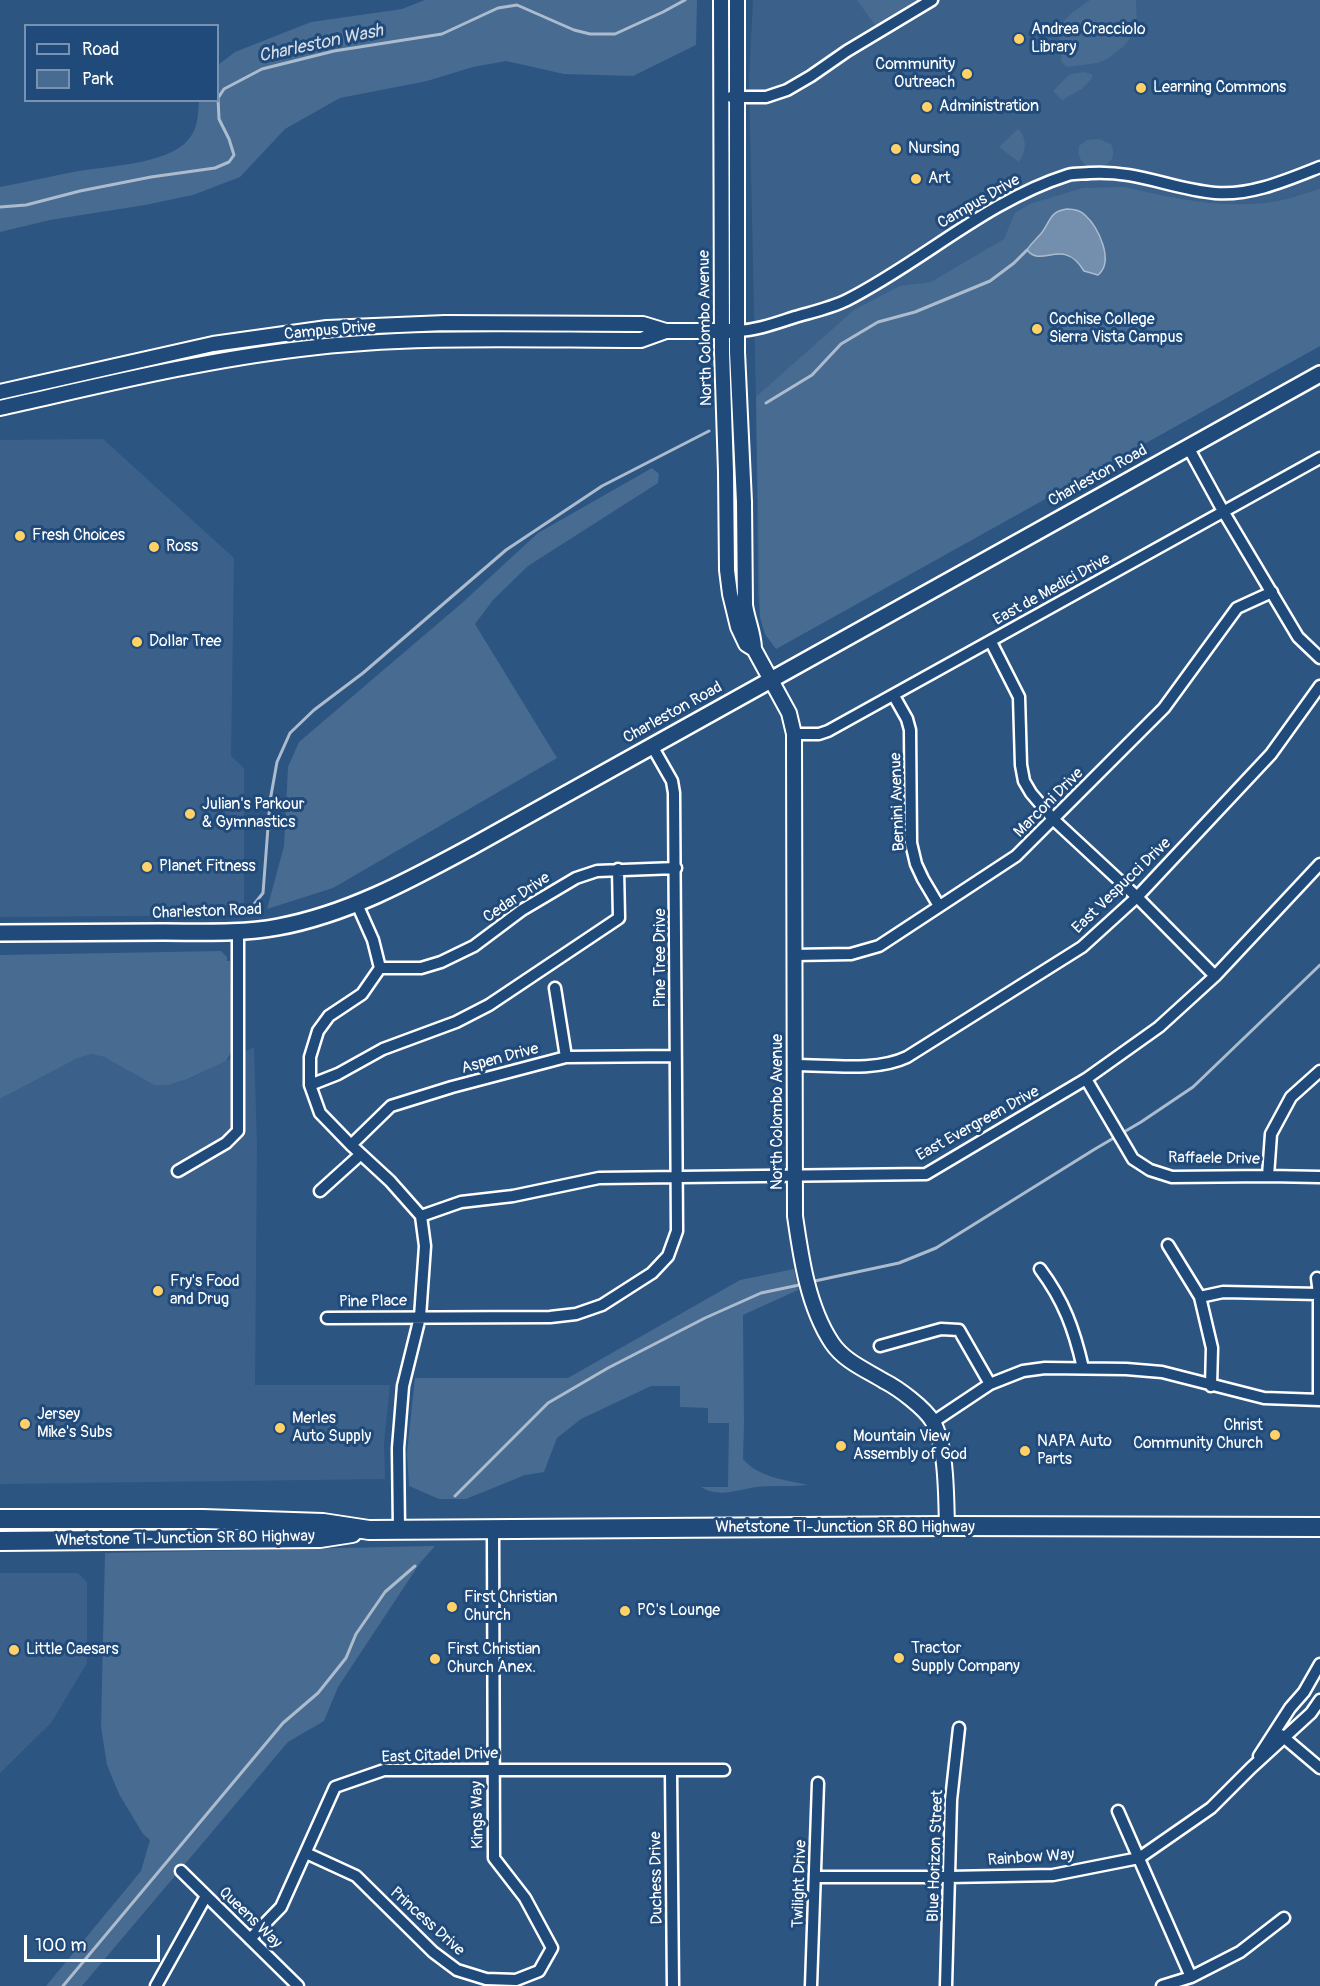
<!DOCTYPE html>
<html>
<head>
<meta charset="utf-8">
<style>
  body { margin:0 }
  #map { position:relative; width:1320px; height:1986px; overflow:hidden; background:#2c5582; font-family:Pangolin,sans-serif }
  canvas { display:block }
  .legend { position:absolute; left:24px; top:24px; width:195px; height:78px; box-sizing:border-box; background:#1f4a7a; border:2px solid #7992af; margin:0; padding:8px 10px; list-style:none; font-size:18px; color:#fff }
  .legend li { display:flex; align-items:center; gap:12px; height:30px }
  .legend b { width:30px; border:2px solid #7992af }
  .scale { position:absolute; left:24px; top:1935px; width:136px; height:27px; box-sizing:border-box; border:3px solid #fff; border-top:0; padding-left:8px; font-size:18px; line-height:21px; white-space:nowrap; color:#fff; -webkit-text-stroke:4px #1f4a7a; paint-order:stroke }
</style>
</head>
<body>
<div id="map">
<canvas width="1320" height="1986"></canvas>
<ul class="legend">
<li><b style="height:8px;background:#1f4a7a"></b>Road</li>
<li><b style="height:16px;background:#486b92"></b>Park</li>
</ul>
<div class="scale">100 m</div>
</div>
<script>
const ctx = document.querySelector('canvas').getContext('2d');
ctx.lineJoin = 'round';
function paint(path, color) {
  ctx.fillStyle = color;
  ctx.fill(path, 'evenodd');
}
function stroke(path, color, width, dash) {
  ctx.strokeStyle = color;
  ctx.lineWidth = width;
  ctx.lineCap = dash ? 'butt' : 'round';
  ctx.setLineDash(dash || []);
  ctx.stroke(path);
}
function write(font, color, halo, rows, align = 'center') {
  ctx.font = font + ' Pangolin,sans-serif';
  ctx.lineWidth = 6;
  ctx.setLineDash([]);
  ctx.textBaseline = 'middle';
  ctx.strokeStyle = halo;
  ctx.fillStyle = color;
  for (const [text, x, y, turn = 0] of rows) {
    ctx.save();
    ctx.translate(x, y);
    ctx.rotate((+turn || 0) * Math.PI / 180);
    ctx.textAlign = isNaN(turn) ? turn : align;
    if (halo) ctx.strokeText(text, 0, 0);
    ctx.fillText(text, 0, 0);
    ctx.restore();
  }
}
paint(new Path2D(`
  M753,0H1320V346L776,649L765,634L760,617L758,593L756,397L749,82Z
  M103,439L234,558L231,756L244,768V915L0,917V440Z
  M254,1047L257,1146L255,1385H390L384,1443L385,1479L0,1484V1099L78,1058L91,1054L104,1057L154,1085H169L189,1079Z
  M0,1573H78L87,1582V1663L51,1723L0,1773Z`), '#3b618b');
paint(new Path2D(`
  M425,0H697L696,45L633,76L564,74L506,61L473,67L427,81L340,98L285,129L240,177L193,195L145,205L50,220L0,232V187C25,182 49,177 73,172C104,166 167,165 188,140C198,129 198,115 199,101L218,100V65L235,52L311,22L402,9Z
  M857,0H917L877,28Z
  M1090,0H1136L1137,29L1124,46L1107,59L1097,63L1067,67L1061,61L1062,44L1055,30L1073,12Z
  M1083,72L1092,74V78L1082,89L1062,100L1053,91L1069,75Z
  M1018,129C1027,138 1027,151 1019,162L999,147Z
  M1099,139L1111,144C1119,161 1104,170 1088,167C1080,161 1077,155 1079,146L1087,140Z
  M1124,187C1172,198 1217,208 1266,203C1284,201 1303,194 1320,189V346L776,649L765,634L760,617L756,397L854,310L900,286L931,282L1004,239L1015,213L1030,204L1083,188Z
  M652,468L659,474L658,483L528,566L493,600L475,624L557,758L333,888L267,909L284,846L288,767L299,742L462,603L538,533Z
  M221,951L227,957V961H230L232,1051L226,1061L188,1079L169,1085H154L104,1057L91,1054L78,1058L0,1099V955Z
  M794,1269L798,1290L743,1315L744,1423L743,1459C758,1477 785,1480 808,1485C791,1487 773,1485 756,1487C736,1490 719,1498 701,1487H728L729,1423H708V1408L680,1407V1386H651L581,1419L557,1438L544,1472L525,1475L466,1499H439L409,1486L407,1453L415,1378H568L740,1280Z
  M435,1546L420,1563L338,1687L324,1721L288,1742L82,1986H46L141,1871L150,1840L143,1834L119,1794L107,1765L101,1727L105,1553Z`), '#486b92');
const water = new Path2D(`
  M1067,209C1074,209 1080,210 1085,215C1098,227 1115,261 1098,275L1084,271C1063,236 1042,269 1027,250C1031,243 1038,238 1043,231C1051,219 1051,211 1067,209Z`);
paint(water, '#748fad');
stroke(water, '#acbcce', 1.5);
stroke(new Path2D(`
  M0,207L26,205L80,191L151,177L215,168L229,162L234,155L229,139L219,119L218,98L224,89L262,69L334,51L442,34L498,8L517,5L574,30L590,34H615L663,12L685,0
  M766,403L812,375L841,344L878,322L915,312L990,281L1014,263L1027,250
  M251,908L263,893L270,801L277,762L290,733L314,710L363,673L506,550L602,486L709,431
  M810,1282L899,1263L936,1248L1095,1149L1141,1122L1193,1087L1320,965
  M455,1496L548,1403L608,1368L705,1318L761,1293L804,1284
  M63,1986L283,1723L318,1693L346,1658L356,1634L385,1592L415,1566`), '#acbcce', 3);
const minor = new Path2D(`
  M731,97H766L787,90L811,76L847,51L932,0
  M738,331C758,330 776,323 795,317C812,312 831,308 847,300C922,262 986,201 1068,175C1075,173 1083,174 1090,173C1137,170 1171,189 1215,193C1251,196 1287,180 1320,167
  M1188,447L1223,511L1298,637L1320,658
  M991,642L1019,697L1021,765L1024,781L1031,793L1054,820L1137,897L1215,976
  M894,696L907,719L910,730L911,843L916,864L923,879L939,906
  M794,734H819L828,731L1320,458
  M357,904L373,940L380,968L362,994L329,1016L318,1031L310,1057V1085L320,1113L351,1145L390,1181L421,1216L425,1246L420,1317L403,1386L398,1448L399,1530
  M794,955L851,954L879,946L1016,856L1164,708L1237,608L1272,592
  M380,968H421L441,962L474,946L522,910L576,878L597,871L676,868
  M555,988L566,1057
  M795,1065C829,1065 876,1072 907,1057L1082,947L1137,897L1271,754L1320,686
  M1086,1079L1133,1159L1150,1170L1172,1177L1268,1176L1320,1177
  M310,1085L338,1074L383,1049L456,1022L489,1005L619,918L618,869
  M351,1145L391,1106L452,1087L566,1057L675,1056
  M178,1171L226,1143L238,1131V932
  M1268,1176L1271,1134L1291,1097L1320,1071
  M320,1191L361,1154
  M421,1216L461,1202L513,1196L599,1178L926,1174L1086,1079L1159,1027L1215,976L1320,864
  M1168,1245L1200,1297L1212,1348L1211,1386
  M1040,1269C1064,1301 1074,1329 1083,1368
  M1317,1278L1319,1294
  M1200,1297L1223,1292L1319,1294V1400
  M327,1318L550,1317L576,1314L602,1305L652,1273L668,1256L677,1231L674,793L672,781L652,746
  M880,1346L941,1329L959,1330L990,1384
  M933,1422L990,1384L1023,1371L1045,1368L1126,1369L1162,1372L1264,1398L1320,1400
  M1281,1735L1320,1768
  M1259,1756L1290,1708L1304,1692L1320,1664
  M671,1771L673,1986
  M1118,1811L1191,1977
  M306,1853L356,1876L433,1952L457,1970L486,1979L516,1980L539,1971L552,1948L525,1898L494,1858L493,1529
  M181,1871L298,1986
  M816,1877H949L1053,1875L1139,1858L1211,1808L1251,1768L1311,1713L1320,1700
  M250,1939L281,1907L335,1787L384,1770H724
  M156,1986L206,1896
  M811,1986L818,1783
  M946,1986L951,1800L959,1728
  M1162,1986L1191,1977L1240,1952L1284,1918`);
const tertiary = new Path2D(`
  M721,0L722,352L726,472L727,570L730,594L738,627L746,644L754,649
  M737,0V352L744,502L745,605C747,620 754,634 754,649L789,713L794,734L795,1216C801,1258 808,1307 832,1343C844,1361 866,1370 884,1381C898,1388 925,1408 933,1422C947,1447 946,1498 947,1526
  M0,392L213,344L327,328L445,323L643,324L666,331H738
  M0,408C99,386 198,361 300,349C412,335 528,340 641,340L666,331`);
const secondary = new Path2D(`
  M0,933C55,933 110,932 164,932C202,932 241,934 278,927C348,914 410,880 471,847L1320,374`);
const trunk = new Path2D(`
  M0,1519H203L323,1523L369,1530L947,1526L1320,1527
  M0,1541L320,1538L352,1533`);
stroke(minor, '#fff', 15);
stroke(tertiary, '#fff', 18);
stroke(secondary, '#fff', 20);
stroke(trunk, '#fff', 22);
stroke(minor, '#1f4a7a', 10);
stroke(tertiary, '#1f4a7a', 14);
stroke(secondary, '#1f4a7a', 15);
stroke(trunk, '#1f4a7a', 18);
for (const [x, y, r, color] of [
  [1019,39,6,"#ffd166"],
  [967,74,6,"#ffd166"],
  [1141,88,6,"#ffd166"],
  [927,107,6,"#ffd166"],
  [896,149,6,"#ffd166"],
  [916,179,6,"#ffd166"],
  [1037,329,6,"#ffd166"],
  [20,536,6,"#ffd166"],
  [154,547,6,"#ffd166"],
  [137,642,6,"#ffd166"],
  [190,814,6,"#ffd166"],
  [147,867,6,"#ffd166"],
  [158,1291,6,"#ffd166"],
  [25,1424,6,"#ffd166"],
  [280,1428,6,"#ffd166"],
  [1275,1435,6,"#ffd166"],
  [841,1446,6,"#ffd166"],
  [1025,1451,6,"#ffd166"],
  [452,1607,6,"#ffd166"],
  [625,1611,6,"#ffd166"],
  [14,1650,6,"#ffd166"],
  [899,1658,6,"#ffd166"],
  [435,1659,6,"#ffd166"]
]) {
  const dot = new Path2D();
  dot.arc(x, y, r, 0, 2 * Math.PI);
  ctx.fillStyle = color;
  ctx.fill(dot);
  stroke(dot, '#1f4a7a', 2);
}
write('16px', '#fff', '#1f4a7a', [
  ["Andrea Cracciolo",1031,30],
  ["Library",1031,48],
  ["Community",955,65,"right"],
  ["Outreach",955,83,"right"],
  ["Learning Commons",1153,88],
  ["Administration",939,107],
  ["Nursing",908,149],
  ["Art",928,179],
  ["Cochise College",1049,320],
  ["Sierra Vista Campus",1049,338],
  ["Fresh Choices",32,536],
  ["Ross",166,547],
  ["Dollar Tree",149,642],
  ["Julian's Parkour",202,805],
  ["& Gymnastics",202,823],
  ["Planet Fitness",159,867],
  ["Fry's Food",170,1282],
  ["and Drug",170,1300],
  ["Jersey",37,1415],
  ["Mike's Subs",37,1433],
  ["Merles",292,1419],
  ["Auto Supply",292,1437],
  ["Christ",1263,1426,"right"],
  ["Community Church",1263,1444,"right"],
  ["Mountain View",853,1437],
  ["Assembly of God",853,1455],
  ["NAPA Auto",1037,1442],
  ["Parts",1037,1460],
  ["First Christian",464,1598],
  ["Church",464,1616],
  ["PC's Lounge",637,1611],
  ["Tractor",911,1649],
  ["Supply Company",911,1667],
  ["Little Caesars",26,1650],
  ["First Christian",447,1650],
  ["Church Anex.",447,1668]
], 'left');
write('16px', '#fff', '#1f4a7a', [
  ["Campus Drive",979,202,-30],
  ["North Colombo Avenue",706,328,-91],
  ["Campus Drive",330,331,-5],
  ["Charleston Road",1098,476,-29],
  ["East de Medici Drive",1052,590,-29],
  ["Charleston Road",673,713,-29],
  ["Bernini Avenue",898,802,-92],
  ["Marconi Drive",1049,803,-45],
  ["East Vespucci Drive",1122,886,-44],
  ["Cedar Drive",517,898,-34],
  ["Charleston Road",207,912,-2],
  ["Pine Tree Drive",661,958,-90],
  ["Aspen Drive",500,1059,-15],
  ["North Colombo Avenue",778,1112,-90],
  ["East Evergreen Drive",978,1124,-29],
  ["Raffaele Drive",1214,1159,1],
  ["Pine Place",373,1302,-1],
  ["Whetstone TI-Junction SR 80 Highway",845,1528],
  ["Whetstone TI-Junction SR 80 Highway",185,1539,-1],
  ["East Citadel Drive",440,1756,-2],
  ["Kings Way",478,1815,-91],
  ["Blue Horizon Street",936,1856,-88],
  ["Rainbow Way",1031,1858,-4],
  ["Duchess Drive",657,1878,-91],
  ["Twilight Drive",800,1884,-88],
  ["Queens Way",250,1918,44],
  ["Princess Drive",427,1922,42]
]);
write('italic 18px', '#d5dde6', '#1f4a7a', [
  ["Charleston Wash",321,44,-12]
]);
</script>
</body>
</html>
